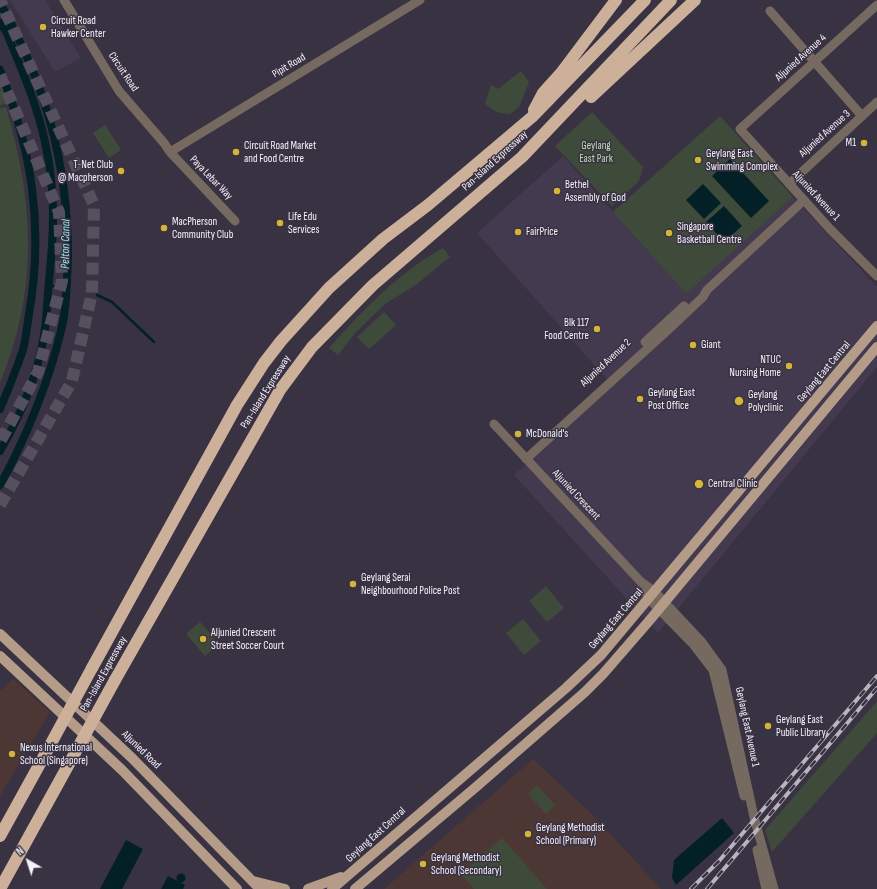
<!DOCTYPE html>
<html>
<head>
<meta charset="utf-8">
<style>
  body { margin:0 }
  #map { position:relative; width:877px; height:889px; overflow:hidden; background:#393242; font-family:"Sofia Sans Condensed",sans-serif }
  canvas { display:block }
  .north { position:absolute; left:8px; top:841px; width:40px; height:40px; -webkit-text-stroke:3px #393242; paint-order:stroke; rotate:321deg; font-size:11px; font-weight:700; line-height:16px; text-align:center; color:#f5f1fb }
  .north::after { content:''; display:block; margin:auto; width:14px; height:18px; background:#f5f1fb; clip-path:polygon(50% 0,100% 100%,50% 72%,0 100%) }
</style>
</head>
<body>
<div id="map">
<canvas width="877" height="889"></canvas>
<div class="north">N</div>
</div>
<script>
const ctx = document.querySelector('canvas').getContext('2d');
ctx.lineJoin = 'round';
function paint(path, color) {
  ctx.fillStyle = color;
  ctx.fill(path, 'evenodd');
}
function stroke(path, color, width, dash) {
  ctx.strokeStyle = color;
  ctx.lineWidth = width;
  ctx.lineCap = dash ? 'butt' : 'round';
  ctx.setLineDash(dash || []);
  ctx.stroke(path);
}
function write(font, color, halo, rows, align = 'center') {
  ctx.font = font + ' "Sofia Sans Condensed",sans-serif';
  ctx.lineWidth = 3;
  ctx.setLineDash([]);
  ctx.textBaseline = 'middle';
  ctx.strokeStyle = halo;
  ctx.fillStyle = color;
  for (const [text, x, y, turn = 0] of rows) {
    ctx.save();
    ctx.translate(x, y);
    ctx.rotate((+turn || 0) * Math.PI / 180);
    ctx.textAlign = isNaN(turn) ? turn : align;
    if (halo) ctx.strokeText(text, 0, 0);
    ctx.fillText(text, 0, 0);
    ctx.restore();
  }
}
paint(new Path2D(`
  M10,0H45L81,58L55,72Z
  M563,156L686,294L793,197L877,287V367L658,633L514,475L612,385L477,233Z`), '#433a50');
paint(new Path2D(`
  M13,679L50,712L0,796V691Z
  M533,759L593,815L661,889H384Z`), '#4c3735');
paint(new Path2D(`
  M521,71L529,82L519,107L510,114C499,114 494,111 485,104L491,85L498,89Z
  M0,81L10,103L0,105Z
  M6,107C34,203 39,289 0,383V108Z
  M592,112L643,167L639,181L612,206L555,146Z
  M720,116L793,197L686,294L613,212Z
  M105,125L121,150L109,158L93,133Z
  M443,248L450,257L417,284L385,304L355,333L338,355L329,348C363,310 399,272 443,248Z
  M384,312L396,325L369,349L357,337Z
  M546,586L564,608L547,622L529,601Z
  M523,619L541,641L524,655L506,633Z
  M200,622L219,644L205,656L186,634Z
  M877,701V733L772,852L765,830Z
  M537,785L555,805L546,814L528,794Z
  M502,838L547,889H474L461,874Z`), '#3f4b3a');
paint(new Path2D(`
  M730,159L769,201L751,218L712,176Z
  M703,184L721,203L704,219L686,200Z
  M724,206L742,226L724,242L706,222Z
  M722,818L734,833L676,885L672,878L674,860Z
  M126,840L143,849L122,889H100Z
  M176.5 878a4.5 4.5 0 1 1 9 0a4.5 4.5 0 1 1-9 0Z
  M168,876L185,885L183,889H161Z`), '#022026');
stroke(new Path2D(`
  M49,286H66
  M97,295L112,302L154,342`), '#022026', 2.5);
stroke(new Path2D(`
  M0,3C45,83 68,163 68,256C67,277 67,301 63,322C52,374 26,439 0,485
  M0,23L6,31C21,68 37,104 45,142C56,191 54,232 49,281C47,301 47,322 43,341C36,379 19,418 0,451
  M0,70C32,150 44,228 29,314C27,326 26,338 23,350C16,370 8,390 0,409`), '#022026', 8);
stroke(new Path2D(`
  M0,75L59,212L62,281L38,372L0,442
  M0,505L72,381L92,293L94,205L0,0`), '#554f5e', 12, [12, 6]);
stroke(new Path2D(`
  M64,0L119,91L164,143L170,152L235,221
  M877,5L740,129L830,229L877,276
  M770,11L862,116
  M170,152L420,0
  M789,184L877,102
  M645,342L684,306
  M494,424L641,582L655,592L701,641L722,670L754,817L774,889
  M526,459L668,330L703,297L707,290L804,200
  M646,592L649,599L693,644L713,670L744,796
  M757,850L766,889`), '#766a60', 9);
stroke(new Path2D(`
  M0,634L132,758L260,889
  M0,656L122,770L237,889
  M253,881L285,889
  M308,889L341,877
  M332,889L566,688L601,655L877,326
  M355,889L476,787L585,692L603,674L649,621L877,347`), '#b49c89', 10);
stroke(new Path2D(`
  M591,97L695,0
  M534,110L543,93L561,73L616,0
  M92,668L237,405L264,363L281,341L329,288L383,239L428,205L532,117L645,0
  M115,680L280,390L312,347L373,285L522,157L671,0
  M0,836L48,749
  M0,889L70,762`), '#cdb099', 12);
const rail = new Path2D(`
  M691,889L719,861L877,676
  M707,889L877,688`);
stroke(rail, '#b9b4c0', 4);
stroke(rail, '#393242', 2.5, [8]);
stroke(new Path2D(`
  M48,749L92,668
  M70,762L115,680`), '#cdb099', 12);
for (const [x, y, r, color] of [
  [43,27,4,"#d5b535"],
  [864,143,4,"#d5b535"],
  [236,152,4,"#d5b535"],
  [698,160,4,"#d5b535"],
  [121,171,4,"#d5b535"],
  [557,191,4,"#d5b535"],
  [280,223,4,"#d5b535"],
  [164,228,4,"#d5b535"],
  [518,232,4,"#d5b535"],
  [669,233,4,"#d5b535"],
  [597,329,4,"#d5b535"],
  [693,345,4,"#d5b535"],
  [789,366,4,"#d5b535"],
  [640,399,4,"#d5b535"],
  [739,401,5,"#d5b535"],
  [518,434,4,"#d5b535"],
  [699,484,5,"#d5b535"],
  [353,584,4,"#d5b535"],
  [203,639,4,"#d5b535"],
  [768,726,4,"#d5b535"],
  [12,754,4,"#d5b535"],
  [528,834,4,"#d5b535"],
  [423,864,4,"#d5b535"]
]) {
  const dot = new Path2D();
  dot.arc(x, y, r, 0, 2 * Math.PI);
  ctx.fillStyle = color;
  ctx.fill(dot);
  stroke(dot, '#393242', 1.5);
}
write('11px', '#f5f1fb', '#393242', [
  ["Circuit Road",51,21],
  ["Hawker Center",51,34],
  ["M1",856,143,"right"],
  ["Circuit Road Market",244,146],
  ["and Food Centre",244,159],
  ["Geylang East",706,154],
  ["Swimming Complex",706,167],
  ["T-Net Club",113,165,"right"],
  ["@ Macpherson",113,178,"right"],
  ["Bethel",565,185],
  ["Assembly of God",565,198],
  ["Life Edu",288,217],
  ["Services",288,230],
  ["MacPherson",172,222],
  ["Community Club",172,235],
  ["Singapore",677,227],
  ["Basketball Centre",677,240],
  ["FairPrice",526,232],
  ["Blk 117",589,323,"right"],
  ["Food Centre",589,336,"right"],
  ["Giant",701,345],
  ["NTUC",781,360,"right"],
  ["Nursing Home",781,373,"right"],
  ["Geylang East",648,393],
  ["Post Office",648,406],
  ["Geylang",748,395],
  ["Polyclinic",748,408],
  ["McDonald's",526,434],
  ["Central Clinic",708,484],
  ["Geylang Serai",361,578],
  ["Neighbourhood Police Post",361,591],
  ["Aljunied Crescent",211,633],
  ["Street Soccer Court",211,646],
  ["Geylang East",776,720],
  ["Public Library",776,733],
  ["Nexus International",20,748],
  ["School (Singapore)",20,761],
  ["Geylang Methodist",536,828],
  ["School (Primary)",536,841],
  ["Geylang Methodist",431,858],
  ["School (Secondary)",431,871]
], 'left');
write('11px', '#f5f1fb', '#393242', [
  ["Aljunied Avenue 4",801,58,-42],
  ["Pipit Road",289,66,-31],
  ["Circuit Road",123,72,56],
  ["Aljunied Avenue 3",825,134,-42],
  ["Pan-Island Expressway",495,161,-42],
  ["Paya Lebar Way",211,178,46],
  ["Aljunied Avenue 1",816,196,47],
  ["Aljunied Avenue 2",606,363,-43],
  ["Geylang East Central",824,372,-50],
  ["Pan-Island Expressway",266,392,-58],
  ["Aljunied Crescent",576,495,47],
  ["Geylang East Central",616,619,-49],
  ["Pan-Island Expressway",104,674,-61],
  ["Geylang East Avenue 1",747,727,78],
  ["Aljunied Road",141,750,44],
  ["Geylang East Central",376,835,-42]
]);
write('11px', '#bddfad', '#393242', [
  ["Geylang",596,146],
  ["East Park",596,159]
]);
write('italic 12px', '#96e0ef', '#393242', [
  ["Pelton Canal",66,244,-89]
]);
</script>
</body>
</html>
